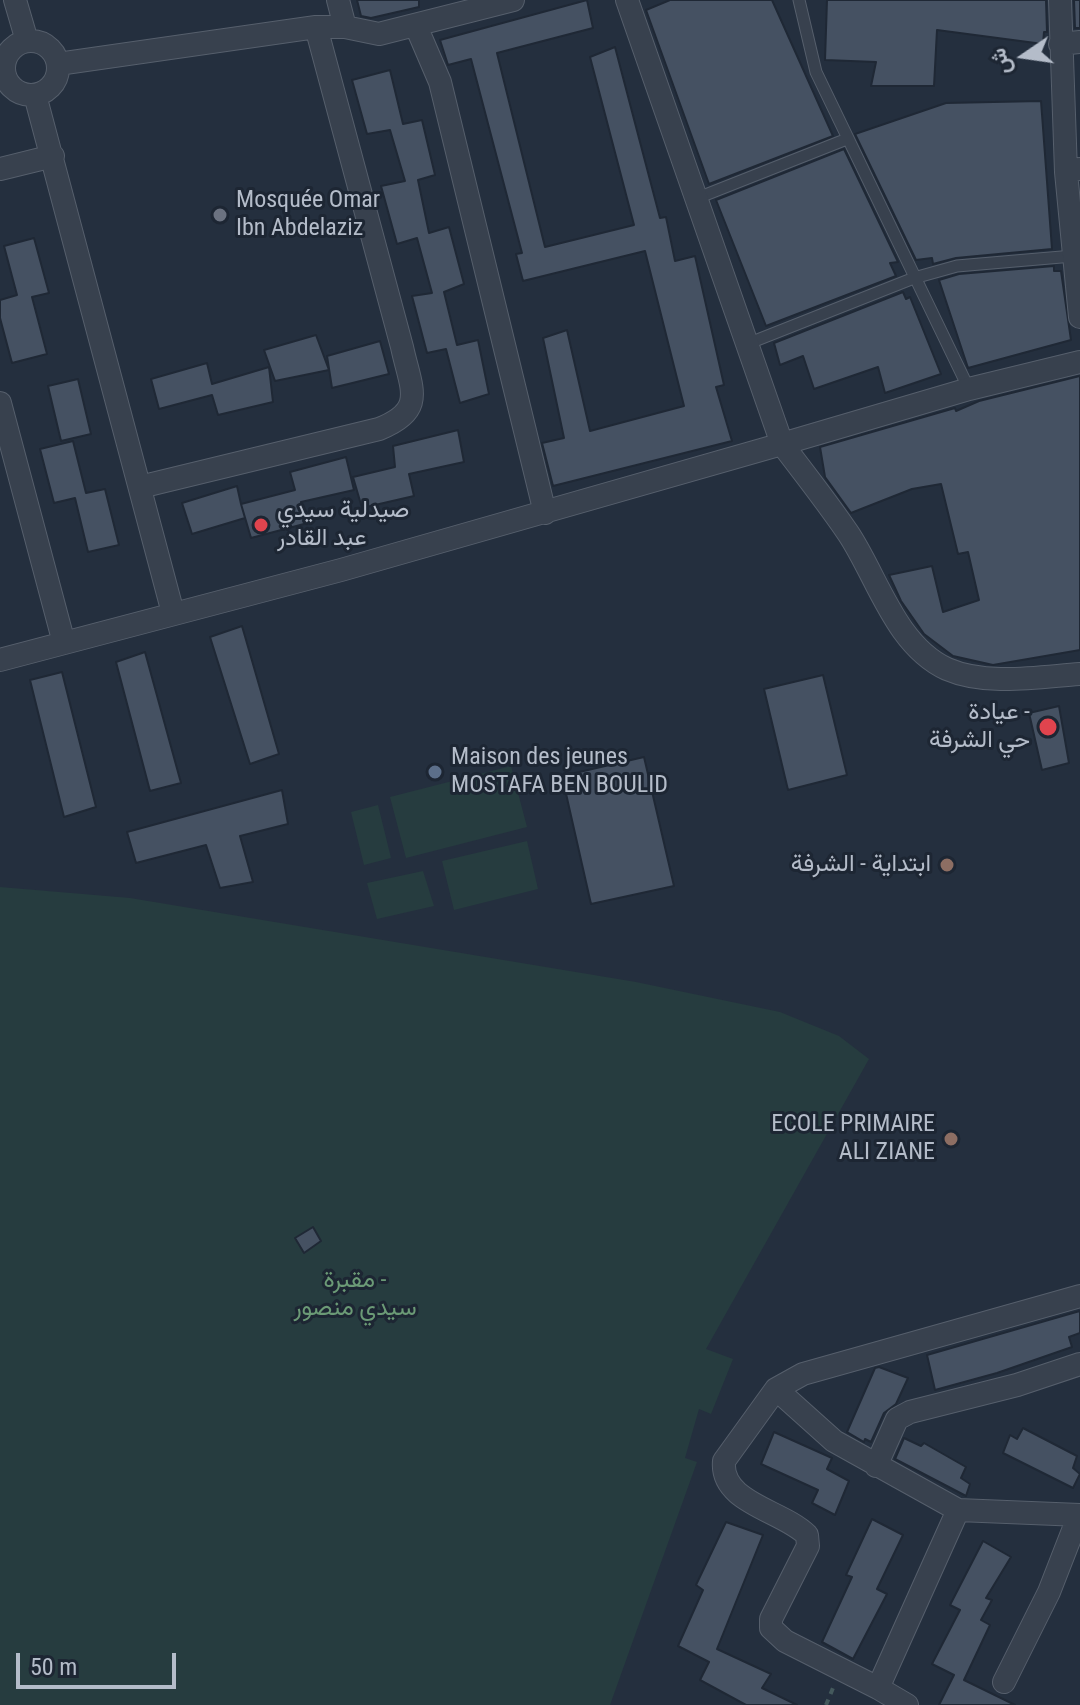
<!DOCTYPE html>
<html>
<head>
<meta charset="utf-8">
<style>
  body { margin:0 }
  #map { position:relative; width:1080px; height:1705px; overflow:hidden; background:#242f3e; font-family:"Roboto Condensed",Vazirmatn,sans-serif }
  canvas { display:block }
  .north { position:absolute; left:984px; top:16px; width:80px; height:80px; -webkit-text-stroke:6px #1d2633; paint-order:stroke; rotate:257deg; font-size:22px; font-weight:700; line-height:32px; text-align:center; color:#b4bcc9 }
  .north::after { content:''; display:block; margin:auto; width:28px; height:36px; background:#b4bcc9; clip-path:polygon(50% 0,100% 100%,50% 72%,0 100%) }
  .scale { position:absolute; left:16px; top:1653px; width:160px; height:36px; box-sizing:border-box; border:4px solid #b4bcc9; border-top:0; padding-left:10px; font-size:24px; line-height:28px; white-space:nowrap; color:#b4bcc9; -webkit-text-stroke:6px #1d2633; paint-order:stroke }
</style>
</head>
<body>
<div id="map">
<canvas width="1080" height="1705"></canvas>
<div class="north">ش</div>
<div class="scale">50 m</div>
</div>
<script>
const ctx = document.querySelector('canvas').getContext('2d');
ctx.lineJoin = 'round';
function paint(path, color) {
  ctx.fillStyle = color;
  ctx.fill(path, 'evenodd');
}
function stroke(path, color, width, dash) {
  ctx.strokeStyle = color;
  ctx.lineWidth = width;
  ctx.lineCap = dash ? 'butt' : 'round';
  ctx.setLineDash(dash || []);
  ctx.stroke(path);
}
function write(font, color, halo, rows, align = 'center') {
  ctx.font = font + ' "Roboto Condensed",Vazirmatn,sans-serif';
  ctx.lineWidth = 6;
  ctx.setLineDash([]);
  ctx.textBaseline = 'middle';
  ctx.strokeStyle = halo;
  ctx.fillStyle = color;
  for (const [text, x, y, turn = 0] of rows) {
    ctx.save();
    ctx.translate(x, y);
    ctx.rotate((+turn || 0) * Math.PI / 180);
    ctx.textAlign = isNaN(turn) ? turn : align;
    if (halo) ctx.strokeText(text, 0, 0);
    ctx.fillText(text, 0, 0);
    ctx.restore();
  }
}
paint(new Path2D(`
  M511,766L527,827L406,858L390,797Z
  M378,805L391,858L364,865L351,812Z
  M527,841L538,889L454,910L442,861Z
  M423,871L434,906L377,919L367,883Z
  M0,887L130,898L636,982L780,1012L839,1036L869,1059L706,1349L733,1359L711,1414L699,1409L685,1458L697,1462L610,1705H0Z`), '#263c3f');
const building = new Path2D(`
  M357,0H419V7L371,18L361,16Z
  M587,0L593,28L497,53L545,247L634,225L590,57L615,47L660,218L666,217L675,261L695,256L724,385L716,387L732,441L553,486L542,443L564,438L543,338L567,330L590,431L684,406L645,251L523,281L516,254L522,253L471,59L448,65L440,40Z
  M670,0H772L833,136L709,184L646,10Z
  M827,0H1046L1047,32H1044L1043,44L937,30L934,86H871L876,62L825,60Z
  M1074,0H1080V28H1075Z
  M390,70L403,124L422,120L435,175L418,180L429,233L449,227L464,284L444,292L457,345L478,340L489,394L460,403L446,349L427,353L412,296L432,293L417,238L397,244L381,186L405,181L390,130L367,134L352,80Z
  M1041,101L1052,249L956,258L933,264L932,258L916,260L855,134L946,103Z
  M844,149L898,262L890,263L896,276L766,326L716,200Z
  M34,238L49,293L32,297L47,354L12,363L0,318V300L17,295L4,246Z
  M1054,266V271H1061L1071,340L968,368L939,280L959,274Z
  M903,292L906,299L910,297L941,374L885,393L878,367L814,389L803,356L780,365L774,343Z
  M316,335L329,370L275,381L264,350Z
  M380,341L389,374L332,388L327,356Z
  M207,363L212,384L269,367L273,402L218,415L212,395L159,409L151,379Z
  M1080,376V650L993,665L953,656L924,634L901,601L889,575L932,566L943,612L979,600L968,552L958,554L941,484L912,489L851,513L825,477L820,447L955,408L956,411L979,401Z
  M78,379L91,434L61,441L48,386Z
  M458,430L464,462L409,474L414,496L362,508L353,477L395,467L393,446Z
  M73,441L86,493L105,489L119,545L88,552L75,498L54,503L40,449Z
  M346,457L354,490L301,502L304,524L251,538L241,504L245,518L192,534L182,503L237,486L241,504L295,490L290,472Z
  M242,626L279,754L250,764L210,637Z
  M145,652L181,783L150,791L116,662Z
  M62,672L96,807L64,817L30,680Z
  M823,675L847,775L788,790L764,689Z
  M1059,706L1069,763L1042,770L1029,713Z
  M644,757L674,886L591,904L562,776Z
  M282,790L288,824L240,836L253,882L220,888L206,845L136,863L127,832Z
  M313,1227L321,1241L304,1253L295,1238Z
  M1080,1311V1333L1069,1337L1072,1347L997,1373L935,1390L927,1355Z
  M879,1367L908,1378L896,1404L884,1413L871,1442L865,1439L864,1442L847,1432L875,1368Z
  M1023,1428L1077,1456L1073,1468L1080,1474L1073,1488L1003,1453L1010,1435L1017,1439Z
  M774,1432L832,1458L827,1469L849,1481L835,1515L812,1503L818,1490L761,1464Z
  M904,1438L921,1446L924,1443L966,1467L961,1478L970,1484L966,1496L895,1459Z
  M872,1519L903,1535L877,1589L887,1594L853,1659L822,1642L852,1577L846,1575Z
  M726,1522L763,1535L717,1649L771,1674L762,1688L797,1705H746L700,1680L709,1662L678,1646L703,1590L696,1585Z
  M983,1541L1011,1557L986,1598L992,1600L981,1620L990,1625L964,1680L1015,1705H939L954,1675L932,1664L960,1610L950,1605Z`);
paint(building, '#455162');
stroke(building, '#1f2835', 2);
const service = new Path2D(`
  M799,0L816,72L969,389
  M695,199L847,139
  M747,344L914,278L957,266L1073,256`);
const minor = new Path2D(`
  M15,0L27,41
  M338,0L345,27
  M1060,0L1066,172
  M416,26L440,82L545,513
  M4 68a27 27 0 1 1 54 0a27 27 0 1 1-54 0Z
  M1060,44L1080,42
  M58,64L316,27H345L379,34L513,0
  M35,95L173,613
  M0,169L53,156
  M1079,169L1066,172L1080,317
  M1080,362L969,389L782,444C804,473 827,502 848,533C877,576 895,645 947,669C986,686 1038,677 1080,674
  M0,403L64,643
  M140,487L379,429C427,410 411,389 402,347L316,27
  M0,660L341,570L782,444L627,0
  M1080,1296L803,1374L776,1389L834,1441L958,1510L1080,1515
  M776,1389L724,1461C720,1503 782,1510 807,1535L808,1546L771,1619V1628L785,1641L878,1688
  M876,1466L897,1419L910,1412L1017,1385L1080,1364
  M1004,1682L1049,1592L1079,1515
  M907,1705L878,1688L958,1510`);
stroke(service, '#565f6c', 13);
stroke(minor, '#565f6c', 24);
stroke(new Path2D(`
  M826,1705L833,1688`), '#44595c', 4, [6, 6]);
stroke(service, '#38414e', 11);
stroke(minor, '#38414e', 22);
for (const [x, y, r, color] of [
  [220,215,8,"#6b7280"],
  [261,525,8,"#e0444e"],
  [1048,727,10,"#e0444e"],
  [435,772,8,"#5c6f8a"],
  [947,865,8,"#8d6e63"],
  [951,1139,8,"#8d6e63"]
]) {
  const dot = new Path2D();
  dot.arc(x, y, r, 0, 2 * Math.PI);
  ctx.fillStyle = color;
  ctx.fill(dot);
  stroke(dot, '#1d2633', 3);
}
write('24px', '#b4bcc9', '#1d2633', [
  ["Mosquée Omar",236,201],
  ["Ibn Abdelaziz",236,229],
  ["صيدلية سيدي",277,511],
  ["عبد القادر",277,539],
  ["عيادة -",1030,713,"right"],
  ["حي الشرفة",1030,741,"right"],
  ["Maison des jeunes",451,758],
  ["MOSTAFA BEN BOULID",451,786],
  ["ابتداية - الشرفة",931,865,"right"],
  ["ECOLE PRIMAIRE",935,1125,"right"],
  ["ALI ZIANE",935,1153,"right"]
], 'left');
write('24px', '#6b9a76', '#1d2633', [
  ["مقبرة -",355,1281],
  ["سيدي منصور",355,1309]
]);
</script>
</body>
</html>
